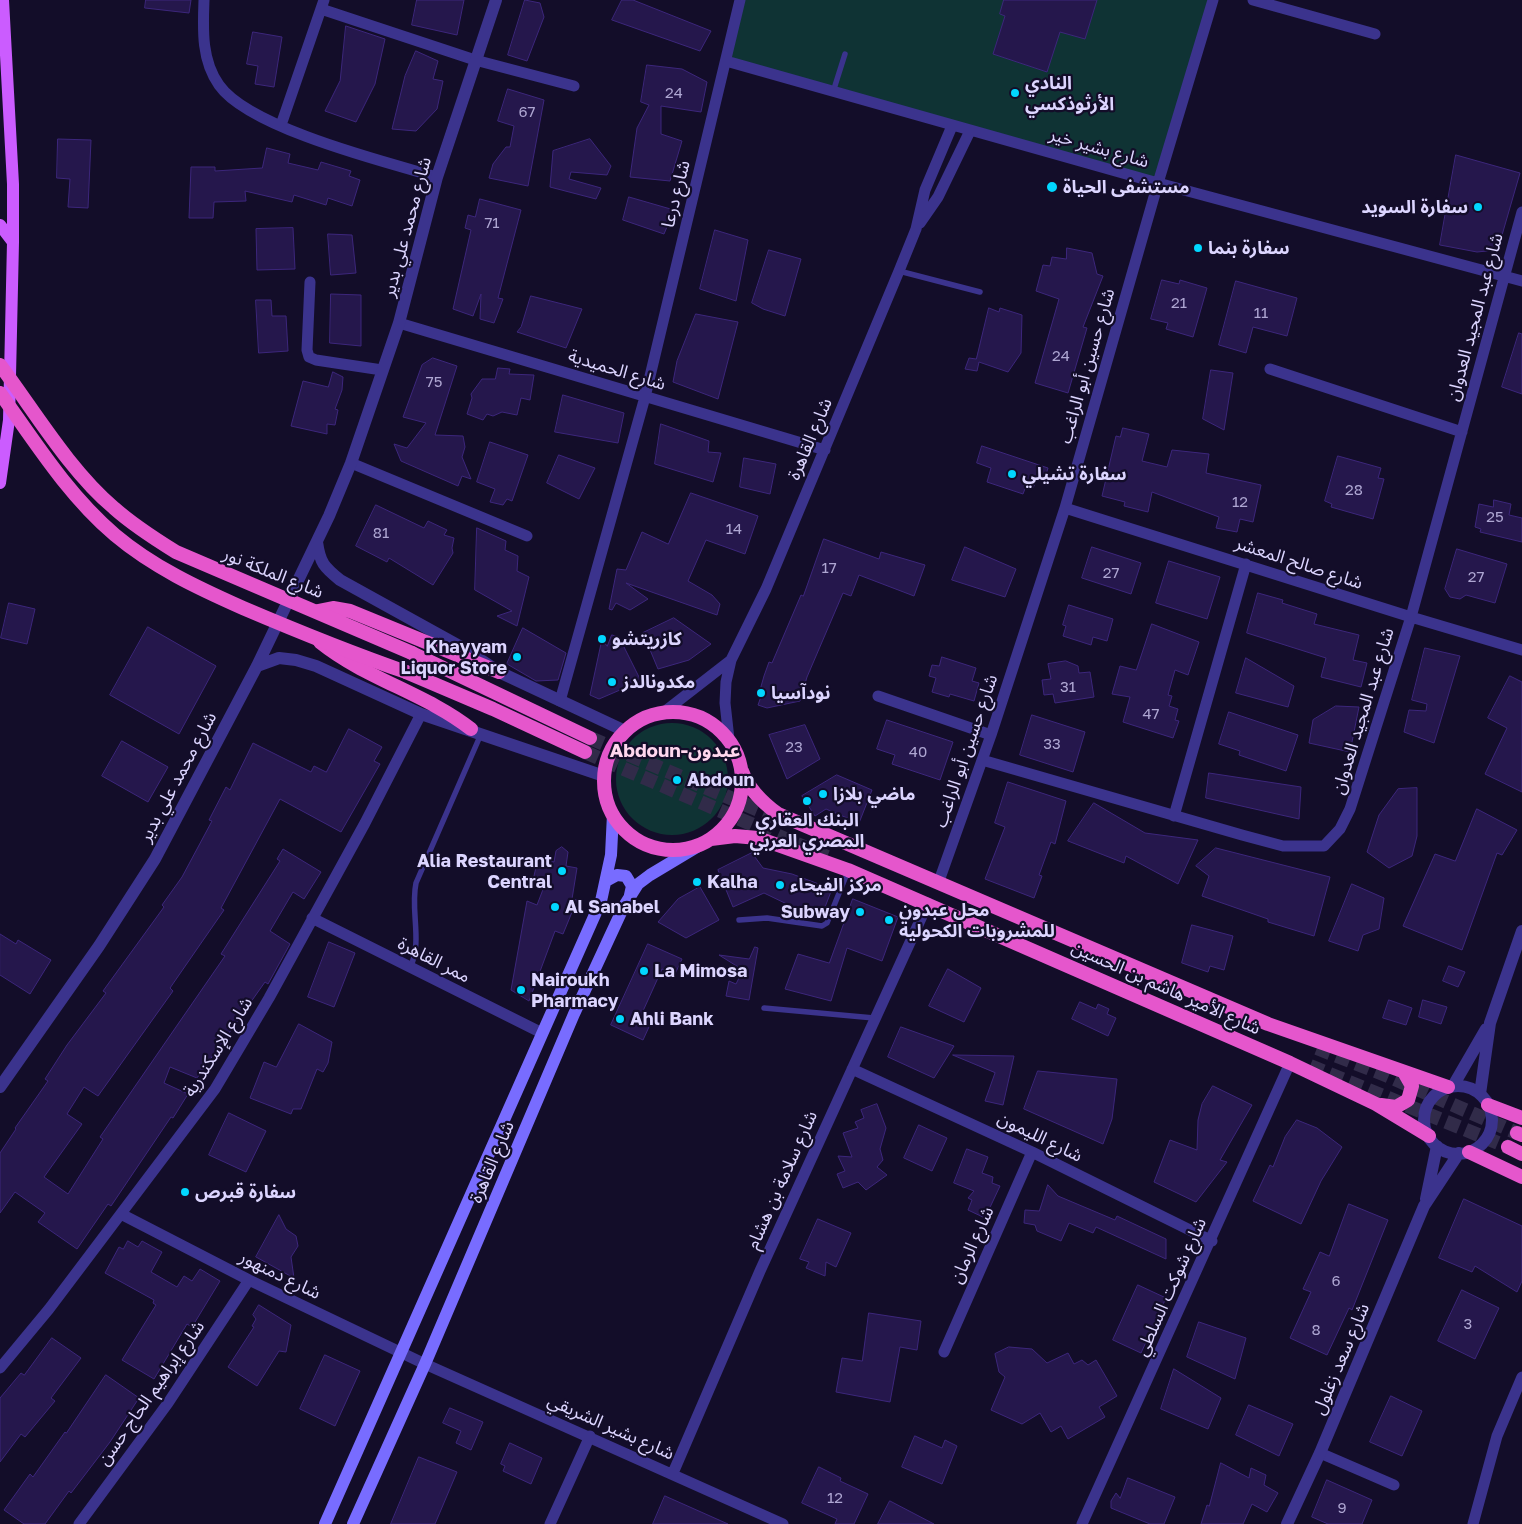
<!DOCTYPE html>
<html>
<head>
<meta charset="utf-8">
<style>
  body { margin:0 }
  canvas { display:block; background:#130d29 }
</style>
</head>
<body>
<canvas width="1522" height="1524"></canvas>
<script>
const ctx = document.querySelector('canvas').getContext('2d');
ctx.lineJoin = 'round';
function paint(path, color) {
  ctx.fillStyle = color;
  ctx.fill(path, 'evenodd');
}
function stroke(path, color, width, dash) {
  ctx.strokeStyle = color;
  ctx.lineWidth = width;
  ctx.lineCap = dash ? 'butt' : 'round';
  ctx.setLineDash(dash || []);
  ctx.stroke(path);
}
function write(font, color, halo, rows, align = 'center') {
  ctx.font = font + ' "Golos Text","Noto Sans Arabic",sans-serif';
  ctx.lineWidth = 4.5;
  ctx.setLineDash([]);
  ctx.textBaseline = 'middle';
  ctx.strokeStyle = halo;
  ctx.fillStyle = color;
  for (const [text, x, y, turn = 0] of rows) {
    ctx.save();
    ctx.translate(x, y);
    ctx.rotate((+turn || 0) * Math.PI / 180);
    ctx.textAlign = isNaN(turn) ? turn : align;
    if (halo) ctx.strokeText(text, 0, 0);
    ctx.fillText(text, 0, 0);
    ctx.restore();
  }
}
paint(new Path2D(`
  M745,0H1217L1163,180L729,60Z
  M616 779a56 56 0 1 1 112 0a56 56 0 1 1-112 0Z`), '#0f3334');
const building = new Path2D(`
  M146,0H191L189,13L145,8Z
  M417,0H464L457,35L412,25Z
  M525,0L540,3L544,17L527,61L508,55Z
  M622,0H633L711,31L700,51L612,20Z
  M1004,0H1097L1085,39L1060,32L1047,72L993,54L1005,16L1000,14Z
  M346,26L385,39L375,84L356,122L325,111L340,81Z
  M253,32L282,37L274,87L255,84L258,66L247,64Z
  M416,51L438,61L433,79L443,81L437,109L416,131L392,129L405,76Z
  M647,65L682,69L707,82L701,112L661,106V134L682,141L670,181L630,177L637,128L649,105L641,102Z
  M508,89L544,100L528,186L489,178L493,164L506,147H510L514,126L498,121Z
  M58,139L91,140L88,208L68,207L70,179L57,178Z
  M590,139L611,166L607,175L571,172L569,179L601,188L596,199L550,187L553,151Z
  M267,148L290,154L288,163L318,170L321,162L351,171L349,176L360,180L352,206L328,198L326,205L294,195L292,202L245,191L246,201L214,202L213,218H189L191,167H215V171L262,168Z
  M1456,155L1520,173L1500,242L1494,248L1487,251L1477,252L1440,245Z
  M629,197L674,210L664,234L623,220Z
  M480,199L521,210L498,298L503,299L494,323L480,319L481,294L473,316L453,309L471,230L465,228L468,215L475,217Z
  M293,228L295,269L257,270L256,229Z
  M715,230L748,240L736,301L700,289Z
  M328,234L352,235L356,273L331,275Z
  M1067,248L1092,253L1097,274L1103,276L1083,327L1087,328L1068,393L1035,383L1059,299L1036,291L1043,265L1050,266L1052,257L1066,259Z
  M769,250L801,259L785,316L763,309L752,303Z
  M1162,280L1179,284L1180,280L1207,288L1193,337L1166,329L1168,323L1151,319Z
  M1236,281L1297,298L1287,336L1253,327L1246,353L1219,345Z
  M331,294L361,295V346L330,343Z
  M531,296L582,309L566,348L517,332L521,327Z
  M256,300H271L272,316H286L288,351L259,353Z
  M989,308L999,312L1000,308L1022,315L1021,353L1008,372L979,362L977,371L965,369L969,358L976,359Z
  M696,314L738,322L718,399L673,382L677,361Z
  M1519,333L1522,334V394L1502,387Z
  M433,358L457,366L435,435L463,436L465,447L462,457L471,479L462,476L458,486L401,461L394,444L407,448L426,423L403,417L422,365Z
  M498,368L510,369L509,374L534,375L530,400L521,398L517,415L502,412L493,416L487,414L483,420L467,414L472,398L471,394L482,379H495Z
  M1211,370L1233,373L1224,430L1203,419Z
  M333,372L343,377L342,390L335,409L338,410L335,425L327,424V434L291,426L303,381L328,387Z
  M563,395L624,413L618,443L555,432Z
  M661,424L709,441L708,452L721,453L713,482L655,464Z
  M1123,428L1149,434L1142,461L1167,467L1172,450L1209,454L1206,473L1261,485L1253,522L1240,519L1237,532L1216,528L1219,517L1152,492L1148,512L1124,506L1125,502L1102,496L1116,436L1120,437Z
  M490,442L528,455L512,501L507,499L503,505L490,502L495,489L477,482Z
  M982,446L1048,468L1044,481L1037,479L1033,488L1026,486L1023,494L987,482L991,468L977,463Z
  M559,455L595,468L579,499L547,483Z
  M1338,456L1381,468L1378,478L1384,479L1373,519L1331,507L1332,504L1325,501Z
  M744,458L776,464L770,494L740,487Z
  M691,493L758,516L745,554L706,540L688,581L712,595L720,604L717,615L626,583L648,599L630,610L616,603L612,610L609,609L617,569L626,570L642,532L668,544Z
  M1494,500L1511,504L1509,515L1522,518V542L1480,532L1481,529L1475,527L1479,504L1493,507Z
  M376,505L424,528L428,521L447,530L444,535L454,538L452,548L453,553L433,585L389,558L387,562L356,546Z
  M477,528L506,541L505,550L518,556L517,571L529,577L517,626L497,616L512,611L475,590Z
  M824,539L879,559L881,552L925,565L914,596L859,575L851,596L843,593L807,677L800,701L767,708L758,705L763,691L760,690L764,676L769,662L772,663L801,595L803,596Z
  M965,547L1016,569L1005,597L952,580Z
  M1092,547L1141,563L1131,594L1082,578Z
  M1457,549L1507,564L1495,603L1466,595L1460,599L1450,597L1445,589Z
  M1169,561L1220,577L1207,619L1156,603Z
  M1258,593L1283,600L1282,603L1317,614L1314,624L1359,635L1353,660L1367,663L1361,687L1321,677L1326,658L1247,633Z
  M9,603L35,609L27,644L1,638Z
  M1069,605L1113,619L1107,641L1093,637L1091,645L1063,636L1066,626L1063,625Z
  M674,618L711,644L689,660L658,669L643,633Z
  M1152,624L1199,642L1188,675L1175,670L1168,695L1172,696L1169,706L1178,709L1175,720L1179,721L1173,738L1123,722L1130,697L1112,694L1120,666L1136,670Z
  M148,627L216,666L179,734L110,695Z
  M523,628L566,653L558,680L536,681L507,664Z
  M612,635L619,637L641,681L599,699L590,695L602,639L607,646Z
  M1425,648L1460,656L1434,743L1404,732L1409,710L1426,711L1427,704L1412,700Z
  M942,657L976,668L972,681L979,683L974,701L950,694L949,697L932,692L936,678L929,676L932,665L939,666Z
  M1246,658L1294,686L1288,707L1236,693Z
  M1066,661L1078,666L1079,673L1090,672L1094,697L1055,703L1053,694L1044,695L1042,680L1051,679L1048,664Z
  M1510,676L1522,682V792L1485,774L1507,728L1488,718Z
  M1336,706L1359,707L1350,752L1309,743L1313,720Z
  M1229,712L1298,735L1286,771L1239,755L1240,751L1219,744Z
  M1032,715L1085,732L1073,772L1020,755Z
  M887,720L953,742L940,780L892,764L895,755L877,749Z
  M805,725L820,759L787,779L769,735Z
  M349,729L382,747L374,761L380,764L341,832L280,799L221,908L224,910L170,988L173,991L98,1096L84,1087L67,1114L82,1124L44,1177L68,1194L103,1139L100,1137L225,956L221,954L280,861L277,859L283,849L321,872L304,899L293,892L270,931L290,944L268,984L265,982L197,1078L170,1067L164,1083L188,1094L173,1118L171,1117L111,1206L108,1204L77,1249L38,1222L45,1213L15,1192L0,1213V1153L16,1129L15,1128L48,1081L45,1079L67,1045L106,993L103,991L164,907L162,905L182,877L212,821L209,820L226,787L230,790L253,743L311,772L314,766L326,772Z
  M122,741L168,767L148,802L102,776Z
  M1209,773L1301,787L1299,819L1206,798Z
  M837,775L872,790L859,823L826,809L815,816L802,796Z
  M1008,782L1066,801L1055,844L1051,842L1039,875L1042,876L1034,898L985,879L1005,827L995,823Z
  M1417,788V836L1412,856L1389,868L1367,852L1379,815L1398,789Z
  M1094,803L1145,833L1198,840L1178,884L1126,856L1124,863L1068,841Z
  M1477,809L1517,830L1502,855L1497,853L1462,950L1403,926L1435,854L1455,861Z
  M562,847L568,852L566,866L577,868L572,899L577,900L563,934L555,931L529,1001L511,990L527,901L537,905L547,879L534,876L538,858L554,862L556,851Z
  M1216,848L1330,877L1314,936L1268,922V919L1202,896L1209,876L1196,866Z
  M752,853L763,868L792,874L832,889L820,920L764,893L733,907L718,870Z
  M1352,884L1384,898L1379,929L1363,935L1358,951L1329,941Z
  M700,887L719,920L686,938L658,922L678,899Z
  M853,899L898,917L882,961L847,948L831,1001L785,989L798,954L829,963Z
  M1192,925L1233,936L1224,970L1210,966L1208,972L1182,963Z
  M0,934L16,944L18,940L51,960L30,994L0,975Z
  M329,942L355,953L334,1007L308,997Z
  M648,944L682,959L675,974L662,969L643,1011L654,1016L643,1040L611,1025Z
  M755,947L758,948L749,1000L726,996L729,981L736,984L743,970L719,955L749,959Z
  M1449,966L1465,972L1458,987L1443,981Z
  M948,969L981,988L964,1022L929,1006Z
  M1389,1000L1412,1008L1406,1025L1383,1018Z
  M1423,1000L1447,1007L1441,1024L1419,1017Z
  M1080,1002L1096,1009L1098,1004L1109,1009L1107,1014L1116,1018L1108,1036L1072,1019Z
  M299,1024L332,1042L328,1063L323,1072L317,1069L301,1109H293L291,1114L250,1098L264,1062L276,1067Z
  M901,1027L954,1046L934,1078L888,1057Z
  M953,1055L1014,1056L1003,1105L985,1101L995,1073Z
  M1038,1071L1117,1079L1112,1119L1103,1144L1024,1109Z
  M1213,1086L1252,1105L1220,1160L1227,1162L1196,1202L1154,1182L1170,1140L1197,1150L1198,1120L1202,1104Z
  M877,1104L886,1128L880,1149L883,1160L877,1167L887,1175L866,1190L858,1182L843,1188L837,1174L845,1171L838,1156L852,1157L843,1133L858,1128L855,1122L864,1118L861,1110Z
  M229,1113L266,1131L246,1172L209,1155Z
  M1297,1120L1317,1128L1342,1147L1321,1181L1301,1224L1253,1201L1270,1165L1273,1167L1285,1137Z
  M919,1125L947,1138L932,1171L904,1158Z
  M967,1149L988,1157L982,1173L993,1177L992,1183L1000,1186L985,1218L968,1210L972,1200L968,1198L974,1191L954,1183Z
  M1048,1185L1058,1196L1115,1220L1117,1216L1166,1239V1259L1096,1227L1093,1233L1069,1223L1061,1241L1037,1231L1035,1225L1024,1223L1025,1210L1039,1211Z
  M1464,1199L1522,1226V1281L1517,1292L1475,1266L1472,1272L1439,1258Z
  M1349,1204L1388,1220L1352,1310L1349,1308L1327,1355L1290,1338L1311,1292L1303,1289L1320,1252L1329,1256Z
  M279,1215L286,1229L296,1236L298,1246L291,1257L294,1278L256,1257Z
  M818,1219L851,1233L836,1267L826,1262L825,1276L806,1268L809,1262L800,1259Z
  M128,1241L138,1247L142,1241L162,1252L151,1272L177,1287L184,1276L192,1281L200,1269L220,1281L192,1327L187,1324L154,1379L122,1360L156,1305L153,1303L154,1300L105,1273L119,1247L123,1249Z
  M1138,1285L1166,1298L1141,1353L1113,1340Z
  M1462,1290L1499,1308L1475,1359L1438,1341Z
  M259,1305L291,1325L286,1352L279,1351L257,1386L228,1367L254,1327L252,1326L256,1319L253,1315Z
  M869,1313L921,1321L917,1350L900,1347L890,1402L836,1392L842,1358L862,1361Z
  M1199,1322L1246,1338L1235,1379L1187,1357Z
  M52,1338L81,1358L51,1398L55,1401L25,1437L21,1434L0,1462V1398L21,1373L24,1375Z
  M1009,1347L1032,1349L1047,1363L1068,1353L1074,1364L1082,1360L1088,1365L1096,1360L1117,1396L1099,1407L1105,1417L1068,1439L1061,1426L1051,1432L1040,1413L1022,1424L991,1410L1005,1377L999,1372L995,1354Z
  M325,1355L360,1371L335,1426L300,1409Z
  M1174,1369L1221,1398L1208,1429L1161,1409Z
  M106,1375L139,1398L110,1442L71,1493L69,1491L45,1524H24L4,1510L30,1474L33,1477L65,1432L66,1433Z
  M1391,1396L1422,1411L1402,1456L1370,1442Z
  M1249,1405L1293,1424L1279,1456L1236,1435Z
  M450,1408L483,1422L471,1450L456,1443L461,1431L443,1423Z
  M915,1436L942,1448L945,1440L957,1446L942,1484L902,1467Z
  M510,1443L542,1458L531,1484L503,1471L505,1466L501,1464Z
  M419,1457L457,1472L435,1524H391Z
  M1221,1463L1249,1478L1251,1468L1266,1475L1264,1485L1278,1493L1267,1512L1252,1504L1243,1524H1201L1207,1505L1209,1506Z
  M819,1467L841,1478L840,1481L868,1494L854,1524H835L837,1519L802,1503Z
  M1128,1478L1175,1497L1164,1524H1150L1111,1508V1501L1116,1493L1120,1498Z
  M1327,1480L1372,1500L1362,1524H1328L1312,1517Z
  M665,1496L728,1524H653Z
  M890,1501L934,1524H878Z`);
paint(building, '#25174c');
stroke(building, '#3c267b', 1);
stroke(new Path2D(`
  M590,738L782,820
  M585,752L827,857
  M1317,1048L1388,1076L1517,1133
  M1310,1066L1508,1147`), '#312b49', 14, [14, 7]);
stroke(new Path2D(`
  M833,92L845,54
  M899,271L980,292
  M739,920L767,918L822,926L827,923L848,871
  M410,968C423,941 410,911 416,883L481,734
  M764,1008L874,1018`), '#3b338d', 5.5);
stroke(new Path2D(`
  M204,0C203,28 201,60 219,85C249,128 385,162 437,177
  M1253,0L1375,34
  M321,9L475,60L574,86
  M726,61L1158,183L1522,281
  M281,125L324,0
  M920,223L938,197L970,131
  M310,282L307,350L309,357L316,360L382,370
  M399,323L825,450
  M1270,369L1462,432
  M351,463L527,536
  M1065,508L1411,617L1522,650
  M878,696L991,735
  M560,701L645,397L740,0
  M664,712L731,660
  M729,739L725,703L726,682L731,660L766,589L899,271L916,229L925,190L952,126
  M982,760L1242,835L1283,846H1324L1340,829L1350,809L1411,617L1522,212
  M1174,816L1246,564
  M939,881L991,735L1065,508L1158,183L1213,0
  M312,918L542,1033
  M852,1069L1032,1152L1212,1241
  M121,1214L249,1280L425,1364L783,1524
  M944,1352L1032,1152
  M0,1368L49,1309L215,1089L269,998L365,823L421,714
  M1320,1453L1394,1485
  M673,1473L760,1271L928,903
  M79,1524L168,1403L249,1280
  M550,1524L590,1436
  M1082,1524L1290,1063
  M1473,1524L1497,1436L1522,1377`), '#3b338d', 11);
stroke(new Path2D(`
  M317,542C320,563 324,567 340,580L463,648L499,672L625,731
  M257,666L279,658L296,660L316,666L421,714L604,776
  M1453,1086L1486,1029
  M1424 1120a34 34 0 1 1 68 0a34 34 0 1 1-68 0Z
  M0,1087L99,946L155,859L257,666L329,516L351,463L399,323L437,177L496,0
  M1480,1094L1490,1023L1522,931
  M1426,1199L1437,1146
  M1287,1524L1320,1453L1424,1206L1459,1153`), '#3b338d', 12);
stroke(new Path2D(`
  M606,881L617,875L626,876L632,886L630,895
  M325,1524L601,901L611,855L613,814
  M353,1524L425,1364L574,1014L624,906L638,884L650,875L700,845`), '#786cff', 12);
stroke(new Path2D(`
  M0,225L13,242
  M0,483L9,420L13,242V184L3,0`), '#cb5cff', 12);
stroke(new Path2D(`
  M318,611L333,608L350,611L499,672
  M320,642C366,679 425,693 471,729
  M412,653L590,738
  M406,672L493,709L585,752
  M604 781a69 69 0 1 1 138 0a69 69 0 1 1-138 0Z
  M742,771C748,788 763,803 778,814L1268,1024L1448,1087
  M711,839L735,836L758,838L848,870L1290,1063L1376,1104L1429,1136
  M1381,1105L1396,1107L1408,1100L1412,1086L1404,1072
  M1488,1105L1522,1118
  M1517,1133L1522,1135
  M1508,1147L1522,1154
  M1469,1152L1522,1177`), '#e556cc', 14);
stroke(new Path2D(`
  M0,365C35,412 70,471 114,508C133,525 155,539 176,552L412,653
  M0,393C35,442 68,495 115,535C153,567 198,588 243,608C297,631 351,653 406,672`), '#e556cc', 14);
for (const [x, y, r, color] of [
  [1015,93,5,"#01d7ff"],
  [1052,187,6,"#01d7ff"],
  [1478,207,5,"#01d7ff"],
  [1198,248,5,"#01d7ff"],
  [1012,474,5,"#01d7ff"],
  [602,639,5,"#01d7ff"],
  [517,657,5,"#01d7ff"],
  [612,682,5,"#01d7ff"],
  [761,693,5,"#01d7ff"],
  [677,780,5,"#01d7ff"],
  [823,794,5,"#01d7ff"],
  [807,801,5,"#01d7ff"],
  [562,871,5,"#01d7ff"],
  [697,882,5,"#01d7ff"],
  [780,885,5,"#01d7ff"],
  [555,907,5,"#01d7ff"],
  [860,912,5,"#01d7ff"],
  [889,920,5,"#01d7ff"],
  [644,971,5,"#01d7ff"],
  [521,990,5,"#01d7ff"],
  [620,1019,5,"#01d7ff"],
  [185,1192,5,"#01d7ff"]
]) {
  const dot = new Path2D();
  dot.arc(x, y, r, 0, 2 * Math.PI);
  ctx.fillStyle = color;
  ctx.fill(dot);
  stroke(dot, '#130d29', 2);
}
write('15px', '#aea6d2', null, [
  ["24",674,93],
  ["67",527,112],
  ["71",492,223],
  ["21",1179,303],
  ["11",1261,313],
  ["24",1061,356],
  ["75",434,382],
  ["28",1354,490],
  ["12",1240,502],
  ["25",1495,517],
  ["14",734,529],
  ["81",381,533],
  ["17",829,568],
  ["27",1111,573],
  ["27",1476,577],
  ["31",1068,687],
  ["47",1151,714],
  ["33",1052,744],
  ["23",794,747],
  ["40",918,752],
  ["6",1336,1281],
  ["3",1468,1324],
  ["8",1316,1330],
  ["12",835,1498],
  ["9",1342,1508]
]);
write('bold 18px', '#dcd5ff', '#130d29', [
  ["النادي",1025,83],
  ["الأرثوذكسي",1025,104],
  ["مستشفى الحياة",1063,187],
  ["سفارة السويد",1468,207,"right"],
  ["سفارة بنما",1208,248],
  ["سفارة تشيلي",1022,474],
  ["كازريتشو",612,639],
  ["Khayyam",507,647,"right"],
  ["Liquor Store",507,668,"right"],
  ["مكدونالدز",622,682],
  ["نودآسيا",771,693],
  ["Abdoun",687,780],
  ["ماضي بلازا",833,794],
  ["البنك العقاري",807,820,"center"],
  ["المصري العربي",807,841,"center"],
  ["Alia Restaurant",552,861,"right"],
  ["Central",552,882,"right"],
  ["Kalha",707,882],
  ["مركز الفيحاء",790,885],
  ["Al Sanabel",565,907],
  ["محل عبدون",899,910],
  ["للمشروبات الكحولية",899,931],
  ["Subway",850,912,"right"],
  ["La Mimosa",654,971],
  ["Nairoukh",531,980],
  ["Pharmacy",531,1001],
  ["Ahli Bank",630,1019],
  ["سفارة قبرص",195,1192]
], 'left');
write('18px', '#dcd5ff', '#130d29', [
  ["شارع بشير خير",1099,148,16],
  ["شارع درعا",676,194,-76],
  ["شارع محمد علي بدير",407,227,-75],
  ["شارع عبد المجيد العدوان",1475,317,-75],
  ["شارع حسين أبو الراغب",1087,366,-74],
  ["شارع الحميدية",617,370,17],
  ["شارع القاهرة",810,439,-67],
  ["شارع صالح المعشر",1299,563,18],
  ["شارع الملكة نور",273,573,22],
  ["شارع عبد المجيد العدوان",1363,711,-73],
  ["شارع حسين أبو الراغب",966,751,-71],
  ["شارع محمد علي بدير",178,777,-62],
  ["ممر القاهرة",434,960,27],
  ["شارع الأمير هاشم بن الحسين",1166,988,24],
  ["شارع الإسكندرية",218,1047,-58],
  ["شارع الليمون",1040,1137,26],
  ["شارع القاهرة",492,1162,-67],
  ["شارع سلامة بن هشام",782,1180,-66],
  ["شارع الرمان",972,1245,-66],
  ["شارع دمنهور",280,1275,26],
  ["شارع شوكت السلطي",1171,1287,-66],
  ["شارع سعد زغلول",1341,1359,-67],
  ["شارع إبراهيم الحاج حسن",151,1393,-55],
  ["شارع بشير الشريقي",611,1427,24]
]);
write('bold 19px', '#ffd7ee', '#130d29', [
  ["Abdoun-عبدون",675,751]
]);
</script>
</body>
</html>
